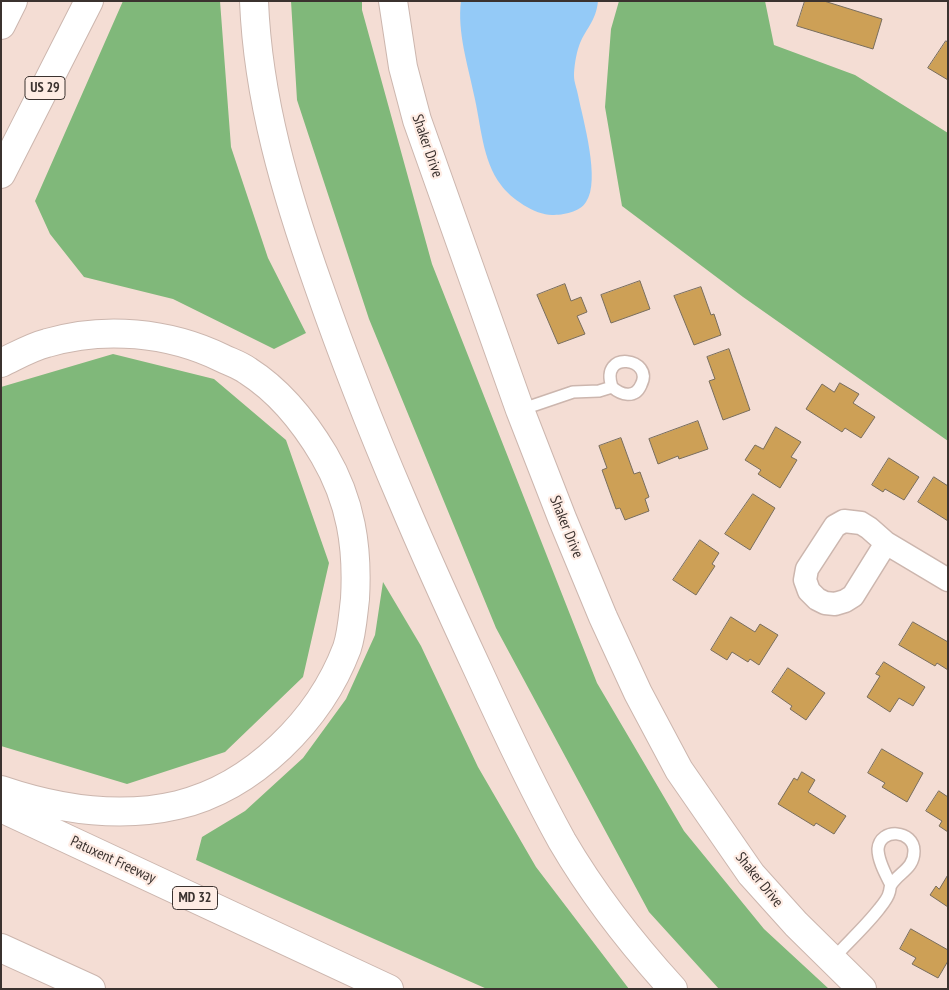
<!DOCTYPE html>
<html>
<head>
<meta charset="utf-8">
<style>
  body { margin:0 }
  #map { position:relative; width:949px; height:990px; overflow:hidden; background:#f4ddd4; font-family:"PT Sans Narrow",sans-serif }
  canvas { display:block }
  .frame { position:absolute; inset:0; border:2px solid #3b322f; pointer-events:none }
</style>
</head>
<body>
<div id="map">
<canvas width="949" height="990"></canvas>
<div class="frame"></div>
</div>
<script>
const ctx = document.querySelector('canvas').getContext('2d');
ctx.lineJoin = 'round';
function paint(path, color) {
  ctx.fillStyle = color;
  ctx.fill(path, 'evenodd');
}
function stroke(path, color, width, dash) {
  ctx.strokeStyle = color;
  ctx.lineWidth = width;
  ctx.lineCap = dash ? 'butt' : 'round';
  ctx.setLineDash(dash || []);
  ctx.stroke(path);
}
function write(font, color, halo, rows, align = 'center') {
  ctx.font = font + ' "PT Sans Narrow",sans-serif';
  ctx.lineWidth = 4.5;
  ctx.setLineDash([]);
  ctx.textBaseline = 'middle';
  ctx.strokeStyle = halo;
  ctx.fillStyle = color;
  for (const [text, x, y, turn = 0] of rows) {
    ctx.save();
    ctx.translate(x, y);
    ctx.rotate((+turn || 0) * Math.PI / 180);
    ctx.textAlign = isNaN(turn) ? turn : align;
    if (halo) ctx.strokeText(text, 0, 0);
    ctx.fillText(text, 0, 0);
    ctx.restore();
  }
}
paint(new Path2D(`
  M123,1H220L231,147L268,258L306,333L274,349L173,299L84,277L50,234L35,201Z
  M291,1H362V10L432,264L597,683L684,831L764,929L829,989H719L649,912L496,628L369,319L297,100Z
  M619,1H765L774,45L855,75L948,133V441L743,297L622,206L605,107L611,29Z
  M113,354L214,379L286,440L329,563L303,677L225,752L127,784L1,746V387Z
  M383,582L421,646L478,767L536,867L629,989H487L196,860L202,837L245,811L303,758L346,699L375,635Z`), '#80b87a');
paint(new Path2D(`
  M461,1H598C596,22 585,29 579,46C576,54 574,68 574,76C574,82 577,89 578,95C583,120 601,181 586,202C580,212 563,215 552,215C535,215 510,198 501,185C482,160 481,124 474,95C468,65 457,32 461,1Z`), '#94caf7');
const building = new Path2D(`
  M805,1H824L882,19L873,49L797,26Z
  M946,41L948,42V80L928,68Z
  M640,281L650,309L611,323L601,295Z
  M565,284L571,301L581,297L587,312L577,316L585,334L558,344L537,295Z
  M701,287L711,315L714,314L721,335L694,345L674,296Z
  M729,349L750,410L723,420L709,381L715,379L707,357Z
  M840,383L859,394L853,403L875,417L861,438L845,428L842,432L806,409L822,384L834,392Z
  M698,421L708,449L679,459L678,456L658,464L649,439Z
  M776,427L801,442L791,457L797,460L780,488L758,474L761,470L745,460L755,445L763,449Z
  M621,438L634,474L640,472L649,497L645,499L649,511L625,520L620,508L616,509L602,470L607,468L599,446Z
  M889,458L919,477L904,500L885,489L883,492L872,485Z
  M934,477L948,486V521L918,502Z
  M753,494L775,508L750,550L725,534Z
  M700,540L719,553L712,564L715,566L696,595L673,580Z
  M731,617L755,632L760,624L778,635L759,665L750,659L748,662L732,652L727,660L711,650Z
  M913,622L948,642V670L937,663L935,666L899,645Z
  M884,662L925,687L913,706L899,698L890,712L867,697L880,676L876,674Z
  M788,668L825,693L806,720L790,709L792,706L772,692Z
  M882,749L923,773L907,802L882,787L885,783L868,773Z
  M802,772L815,780L808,792L846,816L834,834L816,823L814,826L778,804L794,778L797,780Z
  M939,791L948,797V832L939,826L942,821L926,811Z
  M948,875V907L930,895L936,886L939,889Z
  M911,929L948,950V961L938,978L912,964L916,958L900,949Z`);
paint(building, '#cda056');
stroke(building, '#786d5d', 1);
const lane = new Path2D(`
  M520,410L573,392L599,391L612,387C621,395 635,399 641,385C655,358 599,349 612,387
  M832,960C847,943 865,927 879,909C883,904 888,898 889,893C890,891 890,886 891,885C899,872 914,869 914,851C914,830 880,827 878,849C878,861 886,875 891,885`);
const street = new Path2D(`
  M886,543L853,596L845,601L835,604L825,603L817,599L809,591L805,580L807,569L835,526L844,521L861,523L869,528L886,543L948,580`);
const secondary = new Path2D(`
  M393,1L403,67L417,120L520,410L562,518L603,617L638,693L679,770L751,874L796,924L862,989`);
const highway = new Path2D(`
  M254,1C258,100 286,194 319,287C344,359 372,430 402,500C426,557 452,614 478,670C504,727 531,785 562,841C593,894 632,944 673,989
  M1,25L13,1
  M1,174L89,1
  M1,363C16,356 31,347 47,343C104,326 169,332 222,358C230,362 240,365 248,371C281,392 305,423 324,455C351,501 358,547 355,599C353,615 352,633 347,648C320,720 253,787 178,805C119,819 57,809 1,790
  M1,808L389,989
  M1,948L91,989`);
stroke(lane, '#ccb6ae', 14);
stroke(street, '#ccb6ae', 25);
stroke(secondary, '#ccb6ae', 30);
stroke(highway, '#ccb6ae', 30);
stroke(lane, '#fff', 11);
stroke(street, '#fff', 22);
stroke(secondary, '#fff', 28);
stroke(highway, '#fff', 28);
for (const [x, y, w] of [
  [45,88,40],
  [195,898,45]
]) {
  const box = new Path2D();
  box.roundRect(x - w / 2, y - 11.5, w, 23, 4);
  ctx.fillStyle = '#feece4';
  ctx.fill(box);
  stroke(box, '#3b322f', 1);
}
write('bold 14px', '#3b322f', null, [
  ["US 29",45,88],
  ["MD 32",195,898]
]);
write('15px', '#3b322f', '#feece4', [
  ["Shaker Drive",427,146,71],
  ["Shaker Drive",566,527,68],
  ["Patuxent Freeway",113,860,25],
  ["Shaker Drive",759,880,51]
]);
</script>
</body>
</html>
